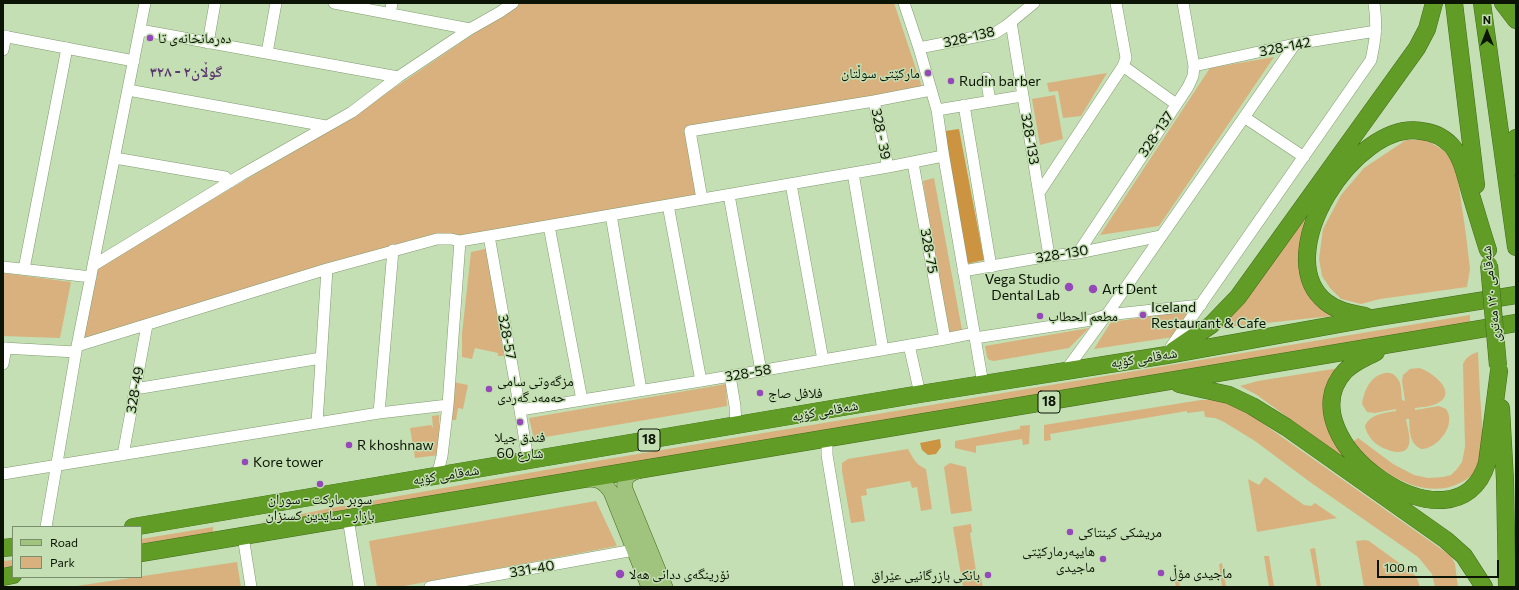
<!DOCTYPE html>
<html>
<head>
<meta charset="utf-8">
<style>
  body { margin:0 }
  #map { position:relative; width:1519px; height:590px; overflow:hidden; background:#c4dfb3; font-family:Commissioner,sans-serif }
  canvas { display:block }
  .frame { position:absolute; inset:0; border:4px solid #0b1405; pointer-events:none }
  .legend { position:absolute; left:12px; top:526px; width:130px; height:52px; box-sizing:border-box; background:#c4dfb3; border:1px solid #7a8e6d; margin:0; padding:5px 7px; list-style:none; font-size:12px; color:#0b1405 }
  .legend li { display:flex; align-items:center; gap:8px; height:20px }
  .legend b { width:20px; border:1px solid #7a8e6d }
  .north { position:absolute; left:1467px; top:12px; width:40px; height:40px; -webkit-text-stroke:3px #c4dfb3; paint-order:stroke; rotate:0deg; font-size:11px; font-weight:700; line-height:16px; text-align:center; color:#0b1405 }
  .north::after { content:''; display:block; margin:auto; width:14px; height:18px; background:#0b1405; clip-path:polygon(50% 0,100% 100%,50% 72%,0 100%) }
  .scale { position:absolute; left:1377px; top:560px; width:122px; height:18px; box-sizing:border-box; border:2px solid #0b1405; border-top:0; padding-left:5px; font-size:12px; line-height:14px; white-space:nowrap; color:#0b1405; -webkit-text-stroke:3px #c4dfb3; paint-order:stroke }
</style>
</head>
<body>
<div id="map">
<canvas width="1519" height="590"></canvas>
<div class="frame"></div>
<ul class="legend">
<li><b style="height:5px;background:#a0c47d"></b>Road</li>
<li><b style="height:11px;background:#d9b17e"></b>Park</li>
</ul>
<div class="north">N</div>
<div class="scale">100 m</div>
</div>
<script>
const ctx = document.querySelector('canvas').getContext('2d');
ctx.lineJoin = 'round';
function paint(path, color) {
  ctx.fillStyle = color;
  ctx.fill(path, 'evenodd');
}
function stroke(path, color, width, dash) {
  ctx.strokeStyle = color;
  ctx.lineWidth = width;
  ctx.lineCap = dash ? 'butt' : 'round';
  ctx.setLineDash(dash || []);
  ctx.stroke(path);
}
function write(font, color, halo, rows, align = 'center') {
  ctx.font = font + ' Commissioner,"Noto Naskh Arabic",sans-serif';
  ctx.lineWidth = 3;
  ctx.setLineDash([]);
  ctx.textBaseline = 'middle';
  ctx.strokeStyle = halo;
  ctx.fillStyle = color;
  for (const [text, x, y, turn = 0] of rows) {
    ctx.save();
    ctx.translate(x, y);
    ctx.rotate((+turn || 0) * Math.PI / 180);
    ctx.textAlign = isNaN(turn) ? turn : align;
    if (halo) ctx.strokeText(text, 0, 0);
    ctx.fillText(text, 0, 0);
    ctx.restore();
  }
}
paint(new Path2D(`
  M519,3H894L924,93L688,133L697,198L468,236H449L411,240L83,339L96,268L347,120Z
  M1274,57L1159,226L1100,235L1210,68Z
  M1107,73L1081,116L1063,118L1058,91L1049,92L1047,83Z
  M1055,95L1063,139L1040,145L1032,99Z
  M1406,140H1426L1443,150L1454,162L1458,180L1466,235L1470,269L1467,287L1380,299L1361,304L1341,299L1330,288L1322,276L1319,259L1323,229L1341,195L1364,168Z
  M934,178L962,330L946,332L923,181Z
  M1326,181L1303,240L1332,316L1218,328Z
  M485,249L487,250L504,356H498V353L475,348L472,359L462,357V334L471,252Z
  M3,273L71,282L60,338L3,336Z
  M1188,311L1173,337L1094,349L1111,322Z
  M1470,315V322L335,513L258,523L331,508L596,461Z
  M1089,328L1069,348L994,361L989,360L987,357L985,346Z
  M1478,352C1479,375 1480,399 1482,422C1482,433 1485,452 1481,462C1477,471 1469,479 1460,483C1423,502 1376,471 1353,442L1358,438L1393,464L1414,475L1428,478L1443,477L1451,475L1457,469L1462,462L1465,447L1463,364C1466,357 1471,354 1478,352Z
  M1339,368L1328,422L1332,438L1346,454L1350,463L1257,395L1240,386L1258,381Z
  M1419,368C1431,371 1459,392 1438,403C1431,407 1422,407 1415,408V410L1439,406L1446,409C1457,424 1438,449 1421,449C1409,443 1410,431 1409,419H1406C1407,427 1412,440 1408,447C1402,458 1380,448 1374,442C1370,438 1366,432 1365,426C1370,414 1385,413 1396,411V409L1375,413L1367,412L1362,404C1364,391 1370,376 1385,373C1391,372 1394,374 1398,379C1402,385 1401,393 1402,400L1405,401L1402,381L1403,375L1410,369Z
  M453,382L468,385L463,409L458,408L456,420H450Z
  M726,384L727,406L534,439L529,418Z
  M1201,400H1221L1245,411L1451,556L1455,564L1458,587H1435L1432,574L1418,557L1310,482L1255,441L1224,422L1215,418L1205,417L1204,411L1187,413V411L1050,434L1051,440L1045,441L1044,440V425Z
  M439,415V455L415,458L410,428L431,425L433,428L432,416Z
  M1030,425L1029,444L1023,445L1022,439L976,446V453L955,448V441L1020,429V426Z
  M908,449C913,458 916,465 926,469L932,509L921,511L917,487L912,488L910,481L866,489L867,495L861,496L865,521L851,523L842,471V463L848,459Z
  M950,463L966,467L972,511L951,514L944,467Z
  M1265,477L1304,505L1311,506L1315,503L1337,518L1257,532L1248,479L1259,485Z
  M596,501L617,546L399,587H377L369,541Z
  M971,524L972,532L970,533L977,577H981L983,587H963L953,527Z
  M213,527V534L141,547V539Z
  M1365,540L1369,541L1413,573L1417,578L1420,587H1364L1356,541Z
  M1315,548L1321,587H1317L1310,549Z
  M1264,556H1269L1274,587H1269Z
  M13,560V567L3,568V561Z
  M237,562L241,587H70Z
  M1222,563L1226,587H1222L1219,564Z
  M1177,571L1180,587H1176L1173,572Z`), '#d9b17e');
paint(new Path2D(`
  M959,129L984,260L966,264L945,131Z
  M940,439L941,447L936,454L928,455L922,450L920,443Z`), '#cc9341');
const minor = new Path2D(`
  M334,3L470,29
  M904,3L919,48L937,110L943,152L983,384
  M390,14L392,3
  M1011,22L1049,256
  M140,30L398,77
  M3,36L134,61
  M208,43L215,3
  M919,48L995,33L1006,26L1034,3
  M3,50L6,36
  M267,53L276,3
  M1123,66L1176,104
  M1194,66L1295,44L1376,31
  M986,78L990,101
  M128,90L326,126
  M874,101L888,167
  M964,105L991,267
  M937,110L1022,96
  M1244,117L1304,157
  M115,158L225,177L230,182
  M913,163L945,339
  M853,173L883,350
  M791,184L823,360
  M1039,193L1123,66L1126,58L1116,3
  M729,195L761,371
  M702,199L690,131L874,101L931,90
  M668,205L701,381
  M611,215L641,390
  M549,226L582,400
  M489,236L520,410L528,461
  M1078,253L1188,87L1193,76L1194,66L1183,3
  M94,265L241,175L352,112L398,77L470,29L500,12L513,3
  M3,267L91,277
  M24,269L67,48
  M963,271L1049,256L1078,253L1161,236
  M975,338L1092,320L1106,315L1201,305
  M909,345L920,394
  M77,346L327,269L437,239H451L460,241L888,167L943,156
  M1171,347L1371,60C1376,37 1377,26 1374,3
  M3,348L76,352
  M3,364L6,348
  M1066,370L1110,310L1295,44
  M730,376L735,406L736,426
  M135,389L321,358
  M520,410L701,381L945,339L974,333
  M379,413L393,250
  M317,423L327,269
  M827,438V455L849,587
  M123,455L147,325
  M3,474L379,413L448,405
  M437,476L442,456L448,405L460,241
  M348,518L359,587
  M46,527L77,346L145,3
  M243,536L251,587
  M430,587L634,550`);
const major = new Path2D(`
  M641,470C630,473 623,477 625,489L665,587
  M587,479C599,479 604,482 611,492L649,587`);
const highway = new Path2D(`
  M1454,3L1476,185
  M1482,3L1516,247
  M1503,3L1516,20
  M1511,167L1512,155L1516,138
  M1365,316C1351,313 1337,311 1326,302C1268,256 1355,120 1421,131C1432,132 1443,137 1451,145C1463,158 1466,179 1471,195C1477,214 1482,232 1488,250
  M1173,351L1211,325L1238,297L1417,48L1427,29L1434,3
  M1376,352C1365,358 1354,362 1345,371C1282,439 1457,562 1487,463L1499,371
  M1179,384L1229,395L1252,406L1286,427L1446,540L1464,556L1484,587
  M1501,408L1505,480L1507,587
  M133,527L920,394L1167,355L1373,318L1516,295
  M3,548L13,547
  M141,553L1516,323
  M3,577L13,575`);
stroke(minor, '#819b70', 12);
stroke(major, '#426c1a', 16);
stroke(highway, '#426c1a', 18);
stroke(minor, '#fff', 11);
stroke(major, '#a0c47d', 15);
stroke(highway, '#609c26', 17);
const highwayBridge = new Path2D(`
  M1489,265L1498,366`);
stroke(highwayBridge, '#426c1a', 18, []);
stroke(highwayBridge, '#609c26', 17);
for (const [x, y, r, color] of [
  [150,38,4,"#9548b9"],
  [928,73,4,"#9548b9"],
  [951,81,4,"#9548b9"],
  [1069,287,5,"#9548b9"],
  [1093,289,5,"#9548b9"],
  [1143,315,4,"#9548b9"],
  [1040,316,4,"#9548b9"],
  [489,389,4,"#9548b9"],
  [760,393,4,"#9548b9"],
  [520,422,4,"#9548b9"],
  [349,445,4,"#9548b9"],
  [245,462,4,"#9548b9"],
  [320,484,4,"#9548b9"],
  [1070,532,4,"#9548b9"],
  [1103,559,4,"#9548b9"],
  [1161,573,4,"#9548b9"],
  [620,574,5,"#9548b9"],
  [988,575,4,"#9548b9"]
]) {
  const dot = new Path2D();
  dot.arc(x, y, r, 0, 2 * Math.PI);
  ctx.fillStyle = color;
  ctx.fill(dot);
  stroke(dot, '#c4dfb3', 1.5);
}
for (const [x, y, w] of [
  [1049,402,22],
  [649,440,22]
]) {
  const box = new Path2D();
  box.roundRect(x - w / 2, y - 11, w, 22, 3);
  ctx.fillStyle = '#c4dfb3';
  ctx.fill(box);
  stroke(box, '#0b1405', 1);
}
write('bold 13px', '#0b1405', null, [
  ["18",1049,402],
  ["18",649,440]
]);
write('14px', '#0b1405', '#c4dfb3', [
  ["328-138",969,37,-13],
  ["328-142",1285,47,-11],
  ["328 - 39",881,134,79],
  ["328-137",1156,134,-56],
  ["328-133",1030,139,80],
  ["328-75",929,251,80],
  ["328-130",1062,254,-9],
  ["شەقامی ١٢٠ مەتری",1491,294,-96],
  ["328-57",507,337,79],
  ["شەقامی کۆیە",1144,358,-9],
  ["328-58",748,373,-10],
  ["328-49",135,390,-80],
  ["شەقامی کۆیە",825,411,-10],
  ["شەقامی کۆیە",446,475,-9],
  ["331-40",532,569,-10]
]);
write('14px', '#0b1405', '#c4dfb3', [
  ["دەرمانخانەی تا",158,38],
  ["مارکێتی سوڵتان",920,73,"right"],
  ["Rudin barber",959,81],
  ["Vega Studio",1060,279,"right"],
  ["Dental Lab",1060,295,"right"],
  ["Art Dent",1102,289],
  ["Iceland",1151,307],
  ["Restaurant & Cafe",1151,323],
  ["مطعم الحطاب",1048,316],
  ["مزگەوتی سامی",497,381],
  ["حەمەد گەردی",497,397],
  ["فلافل صاج",768,393],
  ["فندق جيلا",520,437,"center"],
  ["شارع 60",520,453,"center"],
  ["R khoshnaw",357,445],
  ["Kore tower",253,462],
  ["سوبر ماركت - سوران",320,499,"center"],
  ["بازار - سايدين كسنزان",320,515,"center"],
  ["مریشکی کینتاکی",1078,532],
  ["هایپەرمارکێتی",1095,551,"right"],
  ["ماجیدی",1095,567,"right"],
  ["ماجیدی مۆڵ",1169,573],
  ["نۆرینگەی ددانی هەلا",629,574],
  ["بانکی بازرگانیی عێراق",980,575,"right"]
], 'left');
write('bold 15px', '#5d3870', '#c4dfb3', [
  ["گوڵان٢ - ٣٢٨",186,72]
]);
</script>
</body>
</html>
